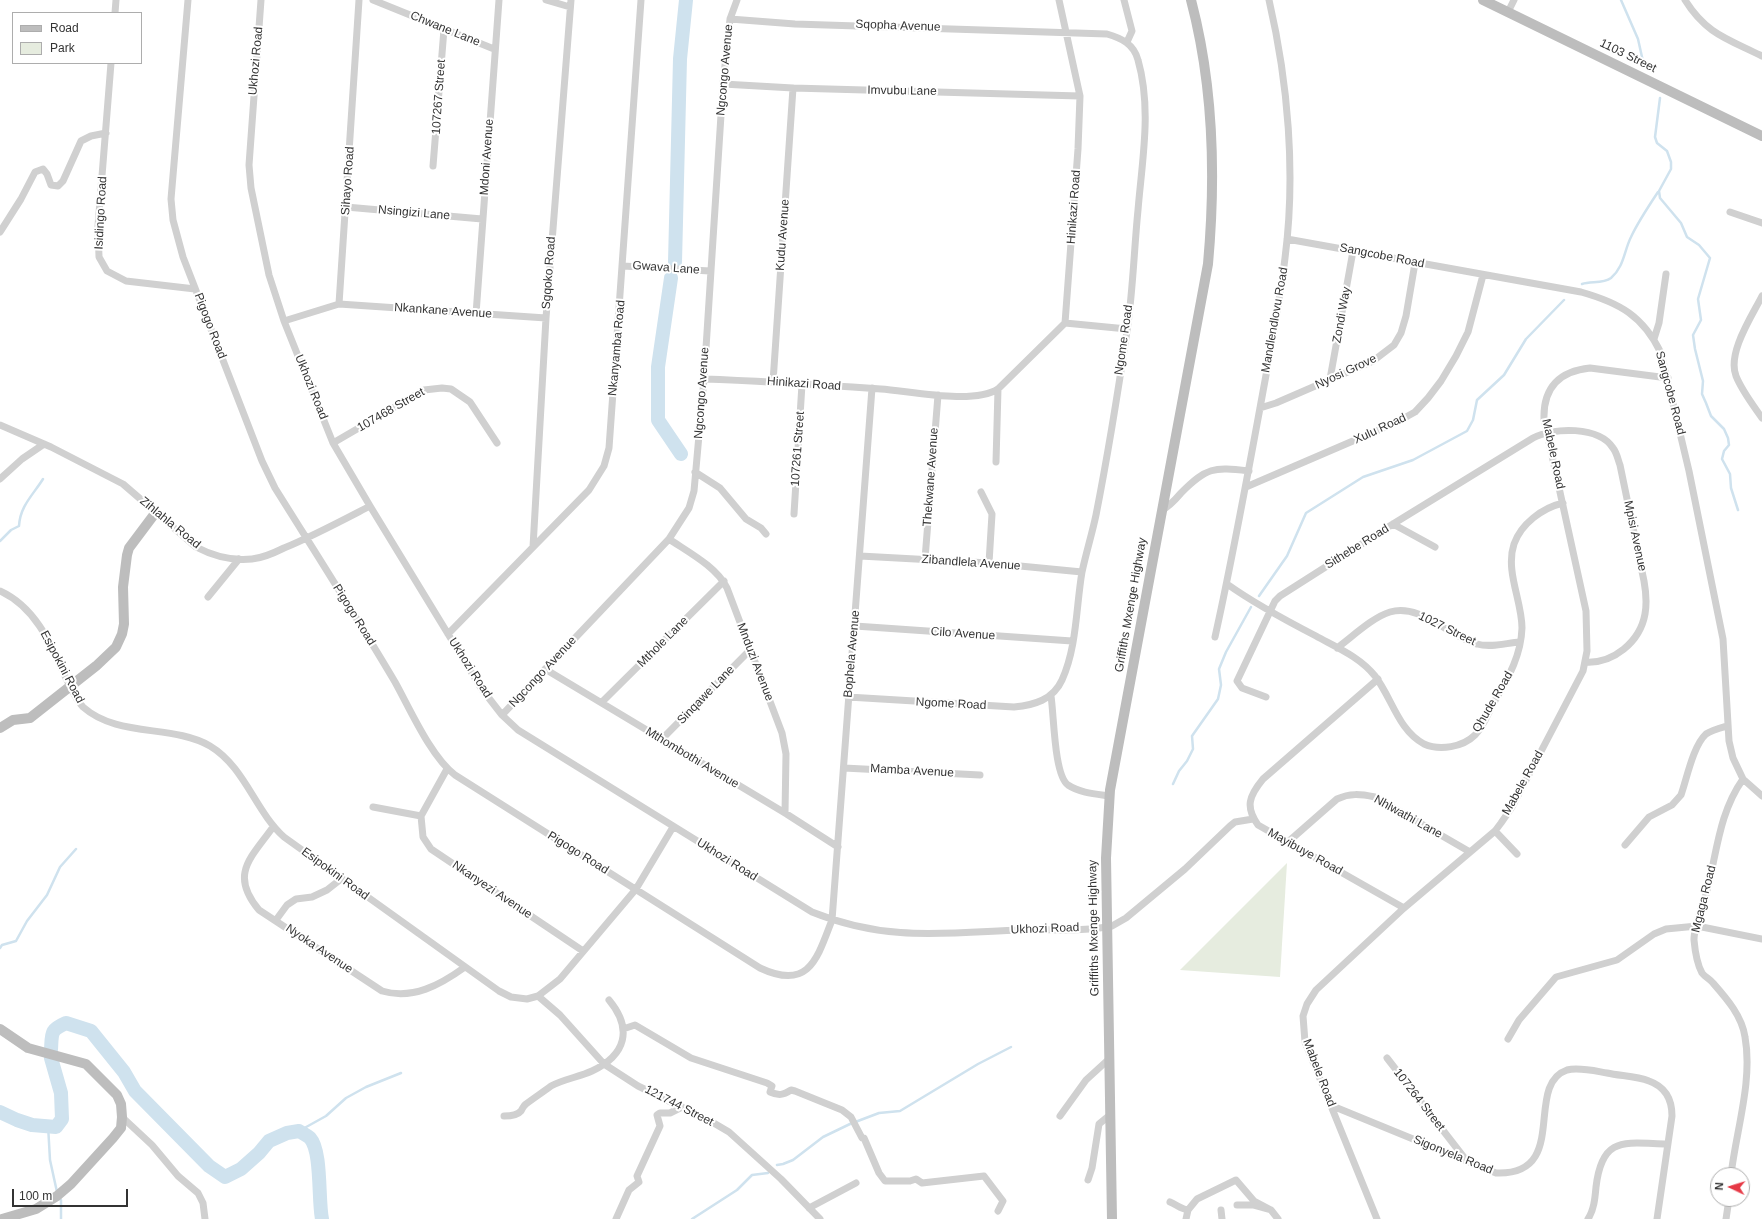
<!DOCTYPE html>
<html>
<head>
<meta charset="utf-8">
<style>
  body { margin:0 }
  #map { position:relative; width:1762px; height:1219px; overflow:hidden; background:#fff; font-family:Arial,sans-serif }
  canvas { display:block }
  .legend { position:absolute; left:12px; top:12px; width:130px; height:52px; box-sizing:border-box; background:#fff; border:1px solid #adadad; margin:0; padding:5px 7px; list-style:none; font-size:12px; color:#333 }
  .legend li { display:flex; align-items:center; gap:8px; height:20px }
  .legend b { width:20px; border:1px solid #adadad }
  .north { position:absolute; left:1710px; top:1167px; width:40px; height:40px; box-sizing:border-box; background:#fff; border:1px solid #adadad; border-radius:50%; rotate:274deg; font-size:11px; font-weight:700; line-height:16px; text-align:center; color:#333 }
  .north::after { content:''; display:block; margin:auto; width:14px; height:18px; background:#e63946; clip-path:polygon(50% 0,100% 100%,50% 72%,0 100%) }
  .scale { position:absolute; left:12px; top:1189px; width:116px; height:18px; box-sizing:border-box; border:2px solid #333; border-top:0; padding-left:5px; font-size:12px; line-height:14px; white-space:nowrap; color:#333; -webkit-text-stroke:3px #fff; paint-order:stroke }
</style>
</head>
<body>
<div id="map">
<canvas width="1762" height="1219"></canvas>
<ul class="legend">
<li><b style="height:5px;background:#bdbdbd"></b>Road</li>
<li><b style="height:11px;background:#e6ecdf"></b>Park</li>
</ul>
<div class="north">N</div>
<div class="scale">100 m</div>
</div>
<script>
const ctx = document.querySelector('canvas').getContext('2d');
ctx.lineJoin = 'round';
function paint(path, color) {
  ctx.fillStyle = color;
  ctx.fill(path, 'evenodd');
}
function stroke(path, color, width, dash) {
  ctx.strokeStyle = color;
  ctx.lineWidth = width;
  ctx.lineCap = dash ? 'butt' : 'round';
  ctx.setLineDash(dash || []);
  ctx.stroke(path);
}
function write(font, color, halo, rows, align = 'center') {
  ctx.font = font + ' Arial,sans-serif';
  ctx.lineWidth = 4;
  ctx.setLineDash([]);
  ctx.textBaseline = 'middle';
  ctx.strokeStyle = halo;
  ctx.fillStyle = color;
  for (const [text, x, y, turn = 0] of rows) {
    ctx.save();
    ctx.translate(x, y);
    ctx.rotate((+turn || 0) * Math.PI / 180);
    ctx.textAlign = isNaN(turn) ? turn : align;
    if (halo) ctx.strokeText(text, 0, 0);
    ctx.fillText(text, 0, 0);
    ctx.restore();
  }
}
paint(new Path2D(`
  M1287,863L1280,977L1180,970Z`), '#e6ecdf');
stroke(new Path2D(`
  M1621,0L1638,39L1644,66
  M1660,98L1655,137L1657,143L1667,151L1671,162V169L1659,191L1660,198L1681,223L1687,237L1699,245L1710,258L1698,299L1701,320L1693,335L1695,349L1703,381L1702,394L1706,403L1711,416L1724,429L1728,438L1729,445L1724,451L1722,459L1730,474L1731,488L1738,510
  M1582,284C1591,281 1603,284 1611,278C1624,267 1624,251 1631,237C1637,224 1650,204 1658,192
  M0,541L11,530L19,526C20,506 33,495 43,479
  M1259,596L1287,556L1306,513L1363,477L1413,460L1467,431L1473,420L1477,400L1504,375L1526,339L1564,300
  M1173,784L1179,771L1187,761L1193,749L1192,736L1218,699L1221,685L1219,669L1226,652L1251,607
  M0,948L2,945L16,941L27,921L47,895L60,867L76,849
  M48,1125L50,1160L57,1192
  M299,1131L326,1116L346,1098L366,1087L401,1073
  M777,1165L783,1164L793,1160L823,1137L850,1124L879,1113L900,1111L978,1064L1011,1047
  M59,1198L61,1200V1219
  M692,1219L737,1190L752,1175L768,1173`), '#cfe2ee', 2.5);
stroke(new Path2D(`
  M675,262L680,59L686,0
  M671,278L658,367V420L681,454
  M51,1050C52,1033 50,1030 66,1023L91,1031L124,1072L135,1091L209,1166L225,1177L241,1169L259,1153L269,1141L287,1133L299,1131C302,1133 307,1135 310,1138C322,1151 318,1200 322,1219
  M0,1112L17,1120L32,1125L56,1127L62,1119L61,1093L51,1058`), '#cfe2ee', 14);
stroke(new Path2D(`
  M188,0L171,199L173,220L183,257L262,461L275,488C315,552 356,616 395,682C410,709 431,757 455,775L760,968C809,991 817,959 832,920L872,388
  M261,0L249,165L251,188L269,275L284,321L333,443L370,506L481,688L502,715L518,730L812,912C886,942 944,933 1021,930C1051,929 1083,932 1112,926L1126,918L1185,869L1230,826L1235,822L1253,819
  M373,0L494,49
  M546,0L570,7
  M1124,0L1132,31L1127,42
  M1685,0C1706,34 1728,39 1762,56
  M1508,12L1514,0
  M115,13L116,0
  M730,19L795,24L1107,34C1121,38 1134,44 1138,60C1152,109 1142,161 1138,210C1134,250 1133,291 1127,331C1118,392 1108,454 1096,515C1092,534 1086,553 1082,572C1076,607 1077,647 1062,680C1053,700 1034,705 1014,707L848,697
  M111,63L98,226L99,257L107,271L126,281L195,289
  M723,84L793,88L1080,96
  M433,166L444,29
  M346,207L482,219
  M1730,212L1762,223
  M0,232L21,199L35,172L43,169L47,174L51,185L58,186L63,181L81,141L91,136L106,133
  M1287,239L1581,292C1620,303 1643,316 1661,353L1689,471L1723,639L1729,741L1733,758L1743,779L1762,796
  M623,266L710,271
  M1762,296C1752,316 1727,353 1736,376C1742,391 1753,405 1762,418
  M339,304L546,318
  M476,314L499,0
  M284,321L339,304L359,0
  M1065,323L1127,329
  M1654,339L1659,323L1666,274
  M704,379C763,381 822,385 881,389C910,391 973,405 998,389L1065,323L1078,149L1080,96L1059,0
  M1330,379L1353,251
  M773,382L793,88
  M1260,408L1276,403L1373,361L1394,345L1401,333L1406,316L1415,263
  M0,425L51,447L123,484L196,547C213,556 232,561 252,559C263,558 274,553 284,548C313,536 341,521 370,506
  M333,443L424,390L442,388L451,389L470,402L497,443
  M996,462L998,389
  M695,472L720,488L746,519L761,528L766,534
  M0,479L22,459L44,444
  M1246,487L1397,422L1415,412L1428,398L1441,381L1456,356L1468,332L1483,275
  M981,492L992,514L989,563
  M1162,510C1170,506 1175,500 1181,493C1207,467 1213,467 1249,471
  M794,514L802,384
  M1393,524L1435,547
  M669,539C688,552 717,567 727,588L782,733L786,754L785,813
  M533,547L546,318L571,0
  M860,556L989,563L1082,572
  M925,559L938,395
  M1227,584C1255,604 1285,620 1316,636C1336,647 1360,657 1375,676C1392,698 1398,730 1424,744C1440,751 1463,747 1475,735C1483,727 1487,716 1492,706C1506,681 1521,658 1522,628C1522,601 1505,571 1514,544C1521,524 1542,508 1563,503
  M0,591C35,607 50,642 65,676C70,686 75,699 83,707C118,738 172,724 210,746C245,767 255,811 284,837L499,991L511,997L527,999L538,996L560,979L636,889L673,827
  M208,597L239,559
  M855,626L1072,641
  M448,634L589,490L604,466L609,448L641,0
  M1215,637C1232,561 1246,484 1260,408C1269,358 1279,308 1285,258C1296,173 1288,82 1269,0
  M1337,648C1352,637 1373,617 1390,612C1421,603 1449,637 1477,644C1491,648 1506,643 1520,642
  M545,669L785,813L838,847
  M1378,679L1263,779C1249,796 1245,807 1258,825L1404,908
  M1051,696C1054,715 1054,775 1068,785C1080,793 1096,794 1110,796
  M1266,697L1242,688L1237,681L1275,601L1280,596L1393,524L1533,438C1553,427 1599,426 1613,448C1617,453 1618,460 1620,465L1644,581C1646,592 1647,603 1645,614C1640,642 1613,664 1585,662
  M602,702L724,581
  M502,715L669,539L689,508L694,491L704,379L723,84L730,19L737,0
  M661,740L750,650
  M844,768L980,775
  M447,769L421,816L423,837L431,849L583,951
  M373,807L421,816
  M273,827C251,858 229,874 259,910L382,991C413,1000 440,985 465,967
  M1495,831L1517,854
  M1288,842L1337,799C1350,793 1360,794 1375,797L1470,852
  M1625,845L1649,817L1672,805L1681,795C1687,778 1693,746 1706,734C1712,730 1720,728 1727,726
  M276,920L287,905L296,899L312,897L327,890L341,879
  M538,996L560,1015L604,1064L638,1086L712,1122L729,1132L781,1179L820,1219
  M623,1029L635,1025L691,1058L767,1083L772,1086L770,1092C779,1096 783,1095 791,1090L795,1091L842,1110L851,1117L862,1138H864L879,1173L885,1181H910L916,1179L922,1183L984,1176L1003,1201L998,1211
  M1508,1039L1519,1020L1556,977L1617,960L1654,934L1666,929L1697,926L1762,939
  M1387,1058L1466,1160
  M1330,1105L1496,1173C1571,1176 1523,1085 1567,1070C1579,1067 1595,1071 1607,1073C1620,1076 1636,1076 1649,1081C1666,1087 1672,1100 1672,1116L1657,1219
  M504,1116C509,1116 517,1116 521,1111C523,1108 523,1106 526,1104C534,1098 543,1092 551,1086C564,1079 579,1077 592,1071C626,1055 633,1029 609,1000
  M1060,1116L1086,1080L1109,1059
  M122,1117L152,1145L178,1176L198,1193L203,1203L205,1219
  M1731,1175C1736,1131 1753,1081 1745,1037C1742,1016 1727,999 1713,983C1710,979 1705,977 1702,973C1697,964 1695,951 1694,940C1694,924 1703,906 1707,891C1717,852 1719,813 1743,779
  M1088,1180L1092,1168L1099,1124L1110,1115
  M1170,1202C1177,1205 1181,1209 1188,1210L1186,1219
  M809,1208L856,1183
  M1188,1210L1197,1199L1236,1180L1254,1201L1271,1210L1253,1205H1237
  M1221,1210L1222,1219
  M1271,1210L1278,1219
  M616,1219L629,1190L639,1182L637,1176L660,1126L657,1115L660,1113H670L682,1107
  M1377,1219L1305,1042L1303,1016L1307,1004L1316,990L1404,908L1495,831L1501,823L1512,807L1583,671L1587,651L1586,611L1544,419C1543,387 1560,371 1590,368L1668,378
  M1588,1219C1594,1210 1595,1198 1596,1187C1602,1135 1625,1143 1667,1144
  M1726,1219L1729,1199`), '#d0d0d0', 7);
stroke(new Path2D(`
  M1483,0L1762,136
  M0,728L13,720L30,718L96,666L116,647L122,634L124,624L123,587L127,555L129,548L156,512
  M0,1029L28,1048L86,1064L117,1095L121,1104L122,1117L121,1128L113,1138L71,1184L57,1196L36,1209L2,1219
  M1112,1219L1106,858L1110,790L1208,264C1216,175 1214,87 1191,0`), '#bdbdbd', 10);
write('12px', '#333', '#fff', [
  ["Sqopha Avenue",898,26,2],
  ["Chwane Lane",445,29,22],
  ["1103 Street",1628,56,26],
  ["Ukhozi Road",256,61,-85],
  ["Ngcongo Avenue",725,70,-85],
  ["Imvubu Lane",902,91,1],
  ["107267 Street",439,97,-86],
  ["Mdoni Avenue",487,157,-86],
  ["Sihayo Road",348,181,-86],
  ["Hinikazi Road",1074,207,-86],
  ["Isidingo Road",101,213,-87],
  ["Nsingizi Lane",414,213,5],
  ["Kudu Avenue",783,235,-86],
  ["Sangcobe Road",1382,256,11],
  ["Gwava Lane",666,268,4],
  ["Sgqoko Road",549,273,-86],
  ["Nkankane Avenue",443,311,4],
  ["Zondi Way",1342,315,-80],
  ["Mandlendlovu Road",1275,320,-80],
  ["Pigogo Road",210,326,69],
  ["Ngome Road",1124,340,-82],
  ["Nkanyamba Road",617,348,-85],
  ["Nyosi Grove",1346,372,-25],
  ["Hinikazi Road",804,384,4],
  ["Ukhozi Road",311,387,68],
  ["Ngcongo Avenue",702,393,-86],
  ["Sangcobe Road",1670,393,75],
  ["107468 Street",391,410,-30],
  ["Xulu Road",1380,429,-25],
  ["107261 Street",798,449,-86],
  ["Mabele Road",1553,454,78],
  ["Thekwane Avenue",931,477,-86],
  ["Zihlahla Road",170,523,39],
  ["Mpisi Avenue",1635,536,78],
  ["Sithebe Road",1357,547,-32],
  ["Zibandlela Avenue",971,563,4],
  ["Griffiths Mxenge Highway",1131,605,-80],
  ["Pigogo Road",354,615,58],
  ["1027 Street",1447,629,26],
  ["Cilo Avenue",963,634,4],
  ["Mthole Lane",663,642,-45],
  ["Bophela Avenue",852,654,-85],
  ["Mnduzi Avenue",755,662,69],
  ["Esipokini Road",62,667,62],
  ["Ukhozi Road",470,668,57],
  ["Ngcongo Avenue",543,672,-47],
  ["Sinqawe Lane",706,695,-46],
  ["Qhude Road",1493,702,-60],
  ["Ngome Road",951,704,3],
  ["Mthombothi Avenue",692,758,31],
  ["Mamba Avenue",912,771,3],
  ["Mabele Road",1523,783,-61],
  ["Nhlwathi Lane",1408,817,29],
  ["Mayibuye Road",1305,852,29],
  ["Pigogo Road",578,853,32],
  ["Ukhozi Road",727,860,32],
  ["Esipokini Road",335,874,36],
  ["Nkanyezi Avenue",492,890,34],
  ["Mgaga Road",1704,899,-76],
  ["Griffiths Mxenge Highway",1094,928,-91],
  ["Ukhozi Road",1045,929,-2],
  ["Nyoka Avenue",319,949,34],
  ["Mabele Road",1319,1073,69],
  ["107264 Street",1419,1100,52],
  ["121744 Street",679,1106,27],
  ["Sigonyela Road",1453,1155,22]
]);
</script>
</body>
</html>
